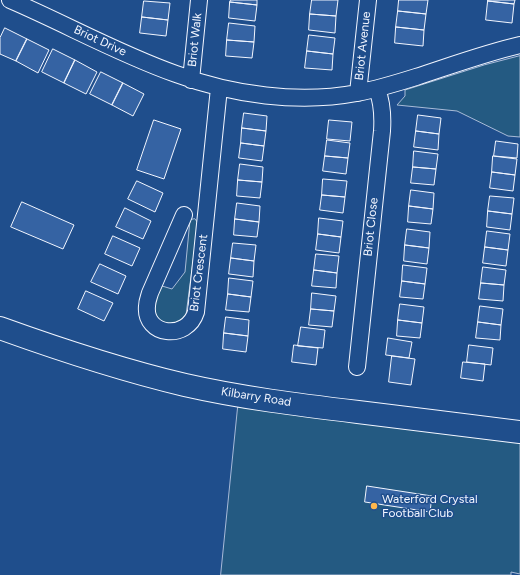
<!DOCTYPE html>
<html>
<head>
<meta charset="utf-8">
<style>
  body { margin:0 }
  canvas { display:block; background:#1f4e8c }
</style>
</head>
<body>
<canvas width="520" height="575"></canvas>
<script>
const ctx = document.querySelector('canvas').getContext('2d');
ctx.lineJoin = 'round';
function paint(path, color) {
  ctx.fillStyle = color;
  ctx.fill(path, 'evenodd');
}
function stroke(path, color, width, dash) {
  ctx.strokeStyle = color;
  ctx.lineWidth = width;
  ctx.lineCap = dash ? 'butt' : 'round';
  ctx.setLineDash(dash || []);
  ctx.stroke(path);
}
function write(font, color, halo, rows, align = 'center') {
  ctx.font = font + ' Figtree,sans-serif';
  ctx.lineWidth = 3;
  ctx.setLineDash([]);
  ctx.textBaseline = 'middle';
  ctx.strokeStyle = halo;
  ctx.fillStyle = color;
  for (const [text, x, y, turn = 0] of rows) {
    ctx.save();
    ctx.translate(x, y);
    ctx.rotate((+turn || 0) * Math.PI / 180);
    ctx.textAlign = isNaN(turn) ? turn : align;
    if (halo) ctx.strokeText(text, 0, 0);
    ctx.fillText(text, 0, 0);
    ctx.restore();
  }
}
const green = new Path2D(`
  M520,56V137L508,136L457,111L397,105L405,96V90L484,65Z
  M195,219L198,223L186,315C185,317 184,319 182,320C171,330 155,322 154,307C154,301 159,292 162,286L172,289L185,272L190,220Z
  M238,407L520,440V574L511,572V575H221Z`);
paint(green, '#245a82');
stroke(green, '#a8bbd7', 1);
const building = new Path2D(`
  M231,0H257V5L230,2Z
  M312,0H338L336,16L310,14Z
  M399,0H428L426,14L398,11Z
  M488,0H515L514,4L488,1Z
  M144,1L170,3L168,20L142,17Z
  M488,1L514,4L512,23L486,20Z
  M230,2L257,5L255,21L229,18Z
  M398,11L426,14L424,30L396,27Z
  M310,14L336,16L335,33L309,30Z
  M142,17L168,20L166,36L140,33Z
  M229,23L255,26L254,42L227,40Z
  M396,27L424,30L423,46L395,43Z
  M5,28L27,39L16,61L0,54V38Z
  M309,35L335,38L333,54L307,51Z
  M27,39L49,50L38,73L16,61Z
  M227,40L254,42L252,58L226,56Z
  M53,49L75,60L64,83L42,72Z
  M307,51L333,54L332,70L305,68Z
  M75,60L97,72L86,94L64,83Z
  M101,72L123,83L112,105L90,94Z
  M123,83L144,94L133,116L112,105Z
  M244,113L267,116L266,131L242,128Z
  M418,115L441,118L439,134L416,131Z
  M154,120L181,129L164,179L137,170Z
  M329,120L352,122L350,141L327,139Z
  M242,128L266,131L264,146L241,143Z
  M416,131L439,134L438,150L414,147Z
  M327,140L350,143L348,158L325,156Z
  M496,141L518,144L517,158L494,156Z
  M241,143L264,146L262,161L239,158Z
  M414,151L438,154L436,169L413,167Z
  M325,156L348,158L346,174L323,171Z
  M493,156L517,159L515,175L492,172Z
  M240,164L263,167L262,182L238,180Z
  M413,167L436,169L434,185L411,183Z
  M492,172L515,175L513,191L490,188Z
  M323,179L347,181L345,197L322,195Z
  M238,180L262,182L260,198L237,196Z
  M137,181L163,193L155,212L128,199Z
  M411,190L434,193L433,209L409,206Z
  M322,195L345,197L343,213L320,210Z
  M490,196L514,198L512,214L488,211Z
  M22,202L74,225L63,249L11,227Z
  M237,203L260,206L259,222L235,219Z
  M409,206L433,209L431,224L408,222Z
  M125,208L151,221L143,239L116,227Z
  M488,211L512,214L510,230L487,227Z
  M319,218L343,221L341,237L318,234Z
  M235,219L259,222L257,237L234,235Z
  M407,229L430,232L429,248L405,245Z
  M487,231L510,234L508,250L485,247Z
  M318,234L341,237L339,253L316,250Z
  M113,236L140,248L132,266L105,254Z
  M233,243L256,245L254,261L231,258Z
  M405,245L429,248L427,264L404,261Z
  M485,247L508,250L506,266L483,263Z
  M316,254L339,256L337,273L314,270Z
  M231,258L254,261L253,277L229,274Z
  M100,264L126,276L118,294L91,282Z
  M403,265L427,268L425,284L402,281Z
  M483,267L506,270L504,285L481,283Z
  M314,270L337,273L336,288L312,286Z
  M229,278L253,281L251,297L228,294Z
  M402,281L425,284L423,299L400,297Z
  M481,283L504,285L503,301L479,299Z
  M86,291L113,303L104,321L78,309Z
  M312,293L336,296L334,311L311,309Z
  M228,294L251,297L249,312L226,310Z
  M400,304L424,307L422,323L398,320Z
  M480,306L503,309L501,325L478,322Z
  M311,309L334,311L332,327L309,325Z
  M226,317L249,320L248,336L224,333Z
  M398,320L422,323L420,338L397,336Z
  M478,322L501,325L500,340L476,338Z
  M301,327L325,330L323,348L298,346Z
  M224,333L248,336L246,352L223,349Z
  M388,338L412,342L409,358L386,355Z
  M294,345L318,348L316,365L292,362Z
  M469,345L493,348L491,365L467,362Z
  M392,356L415,359L411,385L389,382Z
  M463,362L485,364L483,381L461,378Z
  M367,486L432,496L430,512L365,502Z`);
paint(building, '#3563a3');
stroke(building, '#f2f6ff', 1);
const street = new Path2D(`
  M10,0C66,24 119,54 176,74C232,95 299,104 357,93C377,89 397,83 416,77C450,66 485,53 520,45
  M191,80L199,0
  M358,93L368,0
  M184,215L150,293C149,297 147,301 147,306C144,336 187,341 196,312L219,88
  M357,367L382,131C383,116 382,102 377,89`);
const secondary = new Path2D(`
  M0,328C61,350 122,370 185,385C242,398 300,405 358,412C412,419 466,425 520,432`);
stroke(street, '#f2f6ff', 18);
stroke(secondary, '#f2f6ff', 24);
stroke(street, '#1f4e8c', 16);
stroke(secondary, '#1f4e8c', 22);
for (const [x, y, r, color] of [
  [374,506,4,"#ffb74d"]
]) {
  const dot = new Path2D();
  dot.arc(x, y, r, 0, 2 * Math.PI);
  ctx.fillStyle = color;
  ctx.fill(dot);
  stroke(dot, '#1f4e8c', 1.5);
}
write('12px', '#f2f6ff', '#1f4e8c', [
  ["Briot Walk",195,40,-84],
  ["Briot Drive",100,41,25],
  ["Briot Avenue",363,46,-84],
  ["Briot Close",371,227,-84],
  ["Briot Crescent",199,273,-83],
  ["Kilbarry Road",256,397,9]
]);
write('12px', '#f2f6ff', '#1f4e8c', [
  ["Waterford Crystal",382,499],
  ["Football Club",382,513]
], 'left');
</script>
</body>
</html>
